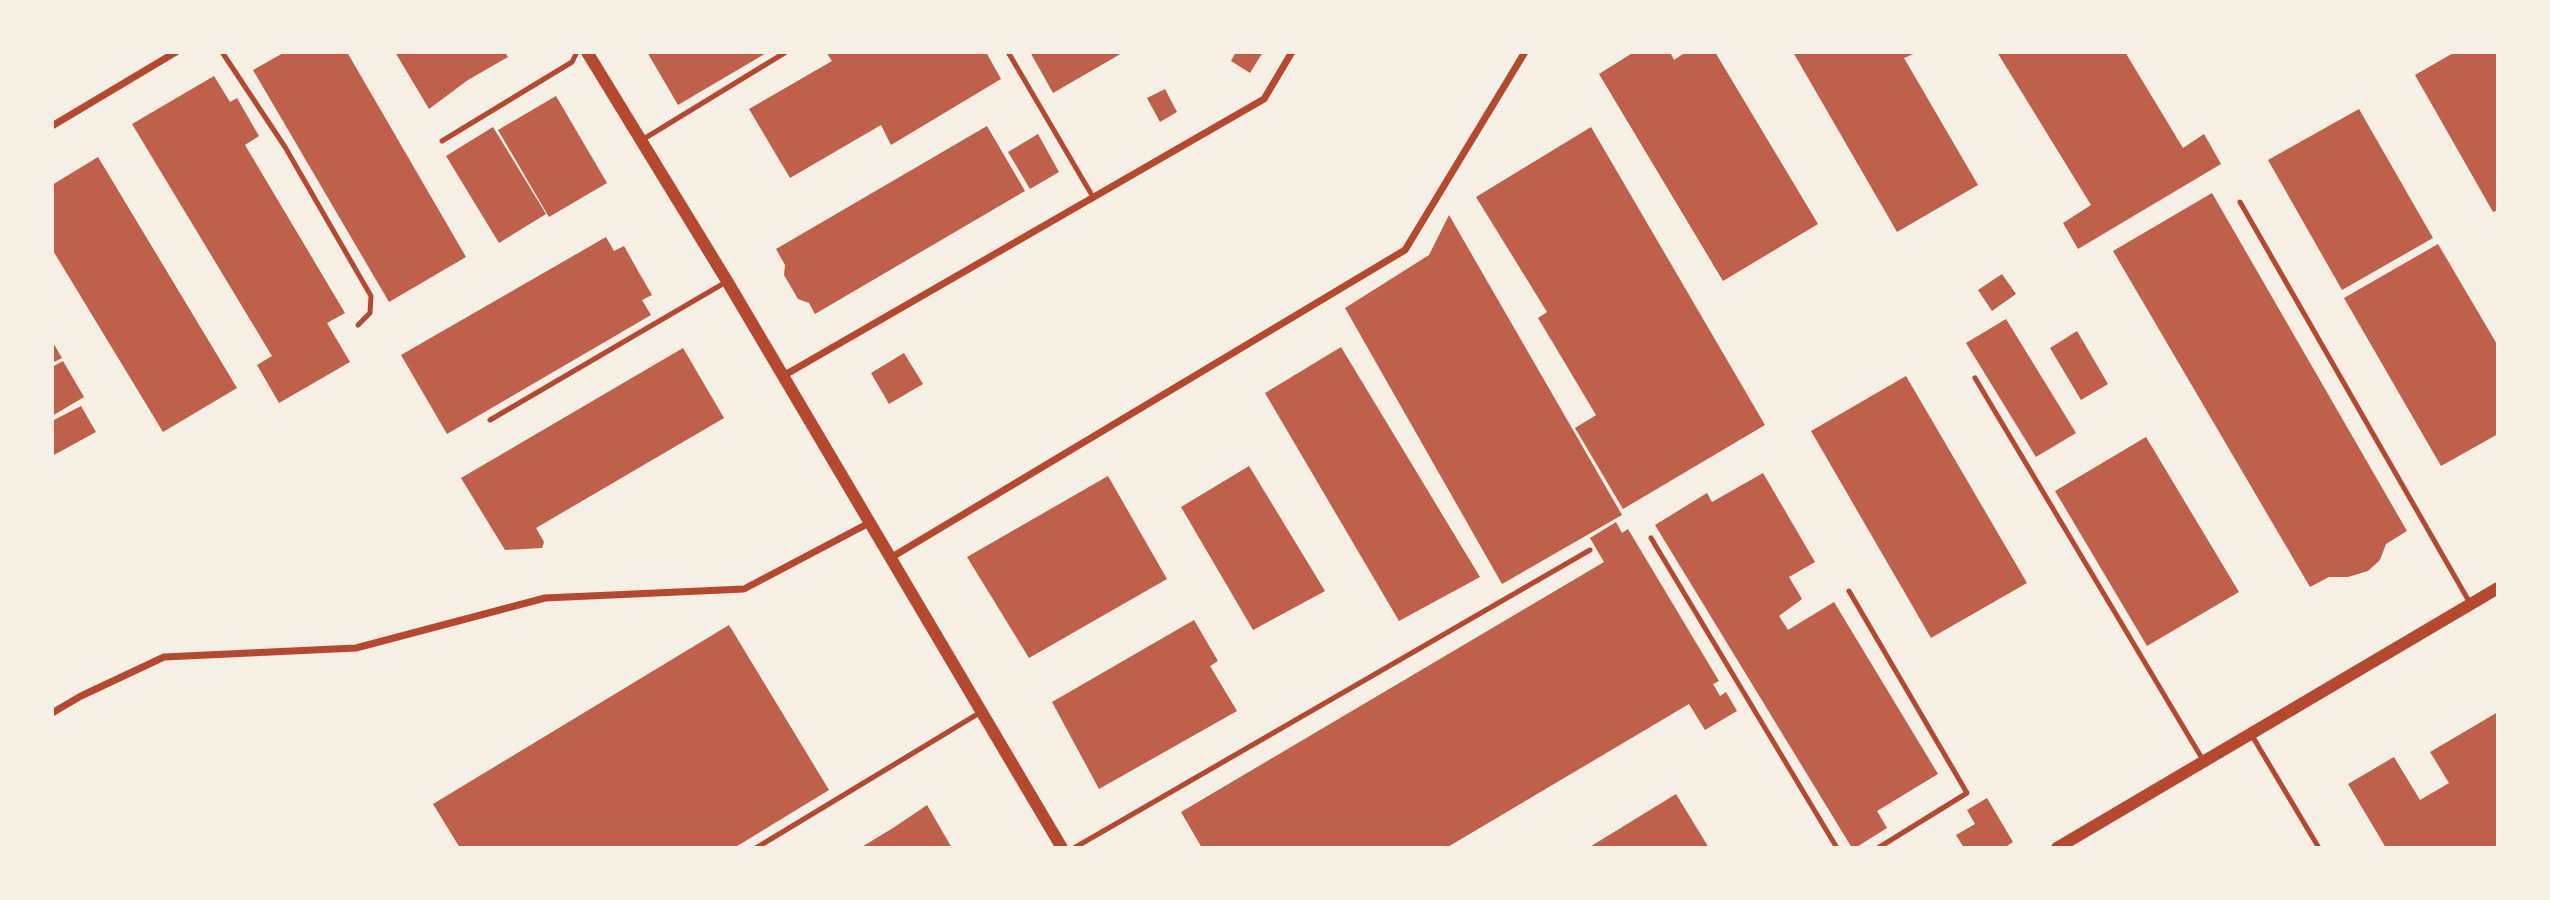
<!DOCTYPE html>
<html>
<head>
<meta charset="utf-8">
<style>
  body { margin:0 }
  #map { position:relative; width:2550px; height:900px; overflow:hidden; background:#f6efe4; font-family:Roboto,sans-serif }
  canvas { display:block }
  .frame { position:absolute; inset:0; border:54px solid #f6efe4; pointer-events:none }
</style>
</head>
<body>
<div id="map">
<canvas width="2550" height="900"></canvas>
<div class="frame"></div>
</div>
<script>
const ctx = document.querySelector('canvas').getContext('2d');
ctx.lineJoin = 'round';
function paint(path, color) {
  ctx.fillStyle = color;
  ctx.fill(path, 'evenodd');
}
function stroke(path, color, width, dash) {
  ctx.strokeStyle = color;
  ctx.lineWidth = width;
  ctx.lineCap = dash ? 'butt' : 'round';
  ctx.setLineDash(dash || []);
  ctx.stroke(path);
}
paint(new Path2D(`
  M285,52H347L466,257L389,302L253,70Z
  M395,52H505L508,57L468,80L429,109Z
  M647,52H768L678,105Z
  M826,52H986L1001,79L891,145L881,125L790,178L749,109L832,61Z
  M1030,52H1124L1053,93Z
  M1236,52H1263L1250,73L1231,61Z
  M1634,52H1670L1674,60L1686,52H1715L1818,224L1723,281L1599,74Z
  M1793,52H1918L1904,58L1978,185L1897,232Z
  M1997,52H2125L2183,148L2204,134L2221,164L2078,249L2063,223L2091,205Z
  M2455,52H2498V210L2493,212L2415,75Z
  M214,76L230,102L237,98L259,136L245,145L345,313L327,323L350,362L279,403L257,365L272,356L132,124Z
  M1165,89L1177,112L1160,122L1147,98Z
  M556,96L607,183L549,217L498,130Z
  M2359,109L2433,238L2342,290L2268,160Z
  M987,126L1025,191L815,314L809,303L798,299L784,275L785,265L776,249Z
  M493,127L546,214L499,243L446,156Z
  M1591,127L1765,425L1623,509L1575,428L1596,415L1538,318L1547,312L1476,197Z
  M1038,134L1059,172L1030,189L1008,152Z
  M98,157L237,388L163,432L52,249V185Z
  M2212,193L2407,531L2386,544L2380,560L2368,571L2348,577H2329L2310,587L2113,251Z
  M1449,215L1622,515L1502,584L1345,308L1429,255Z
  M606,237L614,251L624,246L638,271L652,295L642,300L651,315L447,434L401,355Z
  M2438,244L2498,346V434L2441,466L2344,298Z
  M2002,274L2016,294L1992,311L1978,290Z
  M2006,319L2076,433L2036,457L1966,343Z
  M2077,331L2108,384L2081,400L2050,348Z
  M52,341L62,358L52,363Z
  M1341,347L1480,577L1399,621L1265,393Z
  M683,348L724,418L536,528L544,542L542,548L505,550L461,478Z
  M904,353L923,384L889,404L871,373Z
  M63,361L84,397L52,416V367Z
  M1906,376L2027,583L1931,638L1811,431Z
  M81,406L96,432L52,456V421Z
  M2146,437L2239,592L2147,646L2055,491Z
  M1249,466L1325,591L1253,630L1181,507Z
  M1763,473L1815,562L1789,577L1802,599L1779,616L1788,630L1834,602L1938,774L1877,811L1887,828L1855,848H1852L1655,525L1707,493L1712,502Z
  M1108,476L1167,579L1029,658L967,557Z
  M1616,522L1622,533L1628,529L1719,681L1713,684L1720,696L1726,692L1737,711L1705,730L1689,704L1446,848H1202L1181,812L1604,562L1590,538Z
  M1194,620L1218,661L1210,666L1237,711L1099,789L1052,702Z
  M729,625L829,790L734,848H460L433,804Z
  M2498,712V848H2386L2348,784L2394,757L2420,800L2449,783L2430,752Z
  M1676,794L1709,848H1588Z
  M1987,798L2013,842L2004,848H1964L1956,835L1975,824L1967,810Z
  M927,805L952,848H860L893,828Z`), '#bf614a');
stroke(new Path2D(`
  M222,52L285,147L371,296L370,313L358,325
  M1008,52L1093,197
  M642,140L786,52
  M442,141L572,62L577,52
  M2240,202L2470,603
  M1975,378L2203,760
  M490,420L726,282
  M1651,538L1837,848
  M1849,591L1967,793L1878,848
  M2251,734L2319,848
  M756,848L981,712
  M1074,848L1590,550`), '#b5482f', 5);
stroke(new Path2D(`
  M52,126L176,52
  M783,376L1264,99L1292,52
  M892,557L1405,250L1525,52
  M52,713L81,696L164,657L356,648L545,598L744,589L871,522`), '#b5482f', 7);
stroke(new Path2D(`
  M587,52L727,281L1062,848
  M2057,848L2498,588`), '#b5482f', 12);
</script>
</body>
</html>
